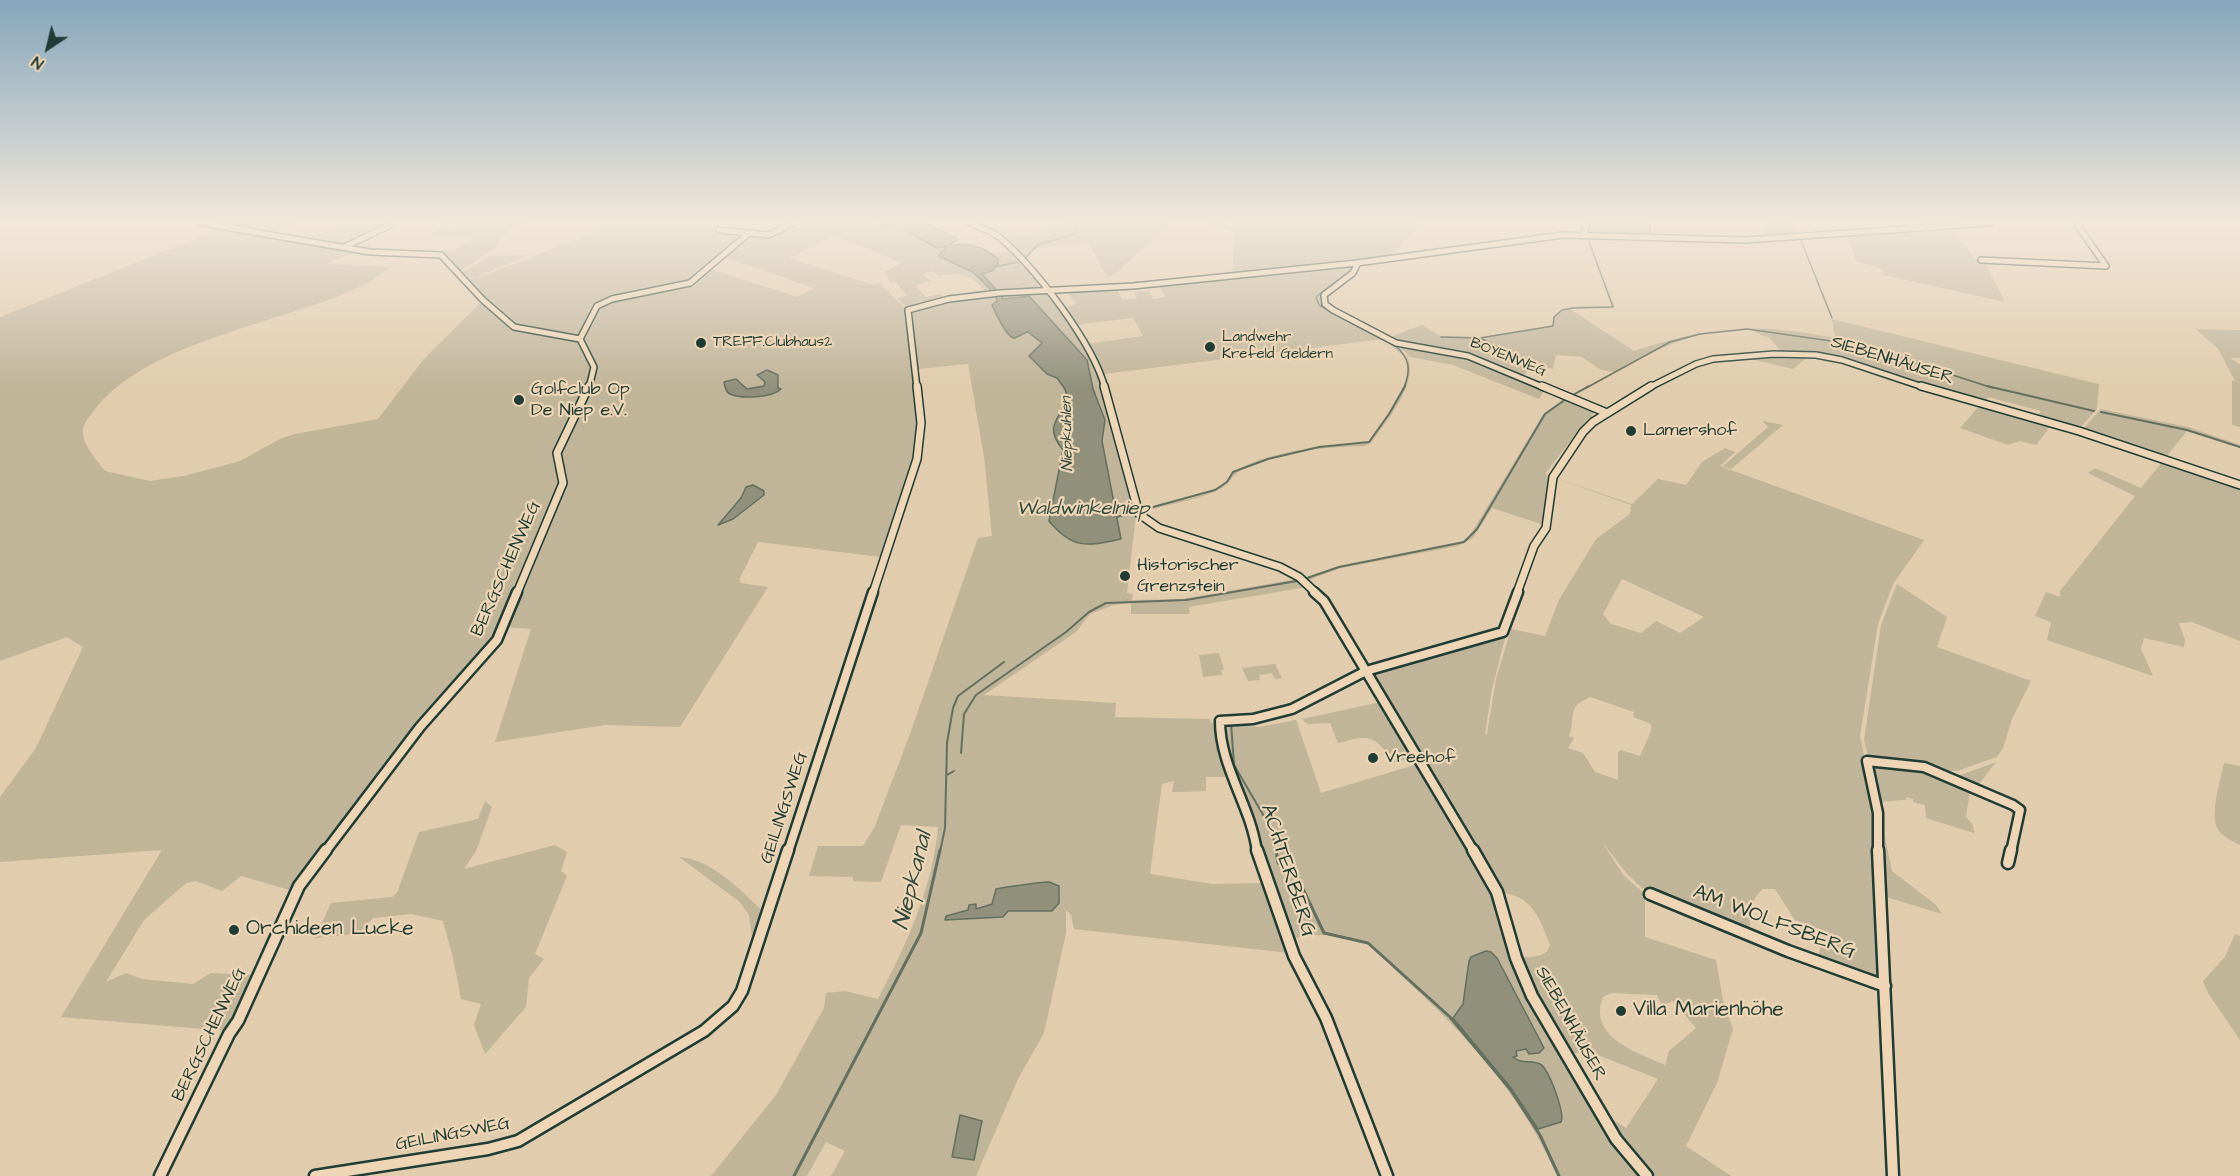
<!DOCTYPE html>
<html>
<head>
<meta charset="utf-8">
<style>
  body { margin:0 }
  #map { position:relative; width:2240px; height:1176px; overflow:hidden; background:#e1ccad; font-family:"Architects Daughter",sans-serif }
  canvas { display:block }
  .north { position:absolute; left:18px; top:18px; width:60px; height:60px; -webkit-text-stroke:4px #edd5b5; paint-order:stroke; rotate:215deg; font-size:16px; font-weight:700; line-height:24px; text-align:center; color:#1f3d34 }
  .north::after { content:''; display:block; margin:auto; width:21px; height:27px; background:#1f3d34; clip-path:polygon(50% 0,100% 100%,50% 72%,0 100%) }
</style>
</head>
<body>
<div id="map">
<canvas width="2240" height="1176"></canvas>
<div class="north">N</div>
</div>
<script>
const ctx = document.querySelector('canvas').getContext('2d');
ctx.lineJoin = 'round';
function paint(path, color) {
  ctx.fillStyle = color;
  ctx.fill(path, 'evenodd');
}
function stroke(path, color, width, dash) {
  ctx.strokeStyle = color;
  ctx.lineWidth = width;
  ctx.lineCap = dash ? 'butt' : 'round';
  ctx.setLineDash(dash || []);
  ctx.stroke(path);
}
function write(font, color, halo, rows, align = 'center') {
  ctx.font = font + ' "Architects Daughter",sans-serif';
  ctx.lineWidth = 4.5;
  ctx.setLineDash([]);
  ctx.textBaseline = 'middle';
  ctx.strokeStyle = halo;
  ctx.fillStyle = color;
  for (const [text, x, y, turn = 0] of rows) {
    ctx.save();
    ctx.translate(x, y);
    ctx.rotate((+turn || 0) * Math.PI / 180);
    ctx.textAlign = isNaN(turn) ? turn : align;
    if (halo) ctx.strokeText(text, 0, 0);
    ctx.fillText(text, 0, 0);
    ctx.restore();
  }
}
paint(new Path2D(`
  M233,223H308L293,224L267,235L223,227Z
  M393,223L344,247L313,243L323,238L315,236C342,224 364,223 393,223Z
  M430,223H530L511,227L495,247L461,271L443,255L442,250L454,251L473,238L428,237L443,226L449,229L467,226Z
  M603,223L719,226L715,230C742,233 778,239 803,227L799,223H878L899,227L939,248L947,246L938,256L973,272L994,293L949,299L948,296L985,290C970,275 961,271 939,276L932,271L922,275L931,281L915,285L926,297L941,294L945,300L908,309L897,298L907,296L895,281L890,282L885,272L901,263L857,244L833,236L789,258L873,285L879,283L906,309L919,423L914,457L881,557L758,542L739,580L741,583L768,587L680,727L605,725L495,742L531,629L505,627L566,483L560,452L594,381L596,366L581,339L516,327L484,299L468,279L481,277L600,230ZM723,257L814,288H815L797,297L711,269ZM758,375L779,383L780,391L758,397L731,395L744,387L751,389L764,386L765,382ZM743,492H764V495L721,525L741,498Z
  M1061,223H1171L1115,274L1107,277L1088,243L1033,249L1024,261L1003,238L983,228L994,227L1022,237Z
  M1201,223H1229V228L1233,229V223H1421L1390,257L1351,261L1353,270L1321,298L1325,306L1396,346L1408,358C1419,383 1385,423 1371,443L1365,446C1325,447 1280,451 1244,468C1232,474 1229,486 1216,491C1193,501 1165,505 1141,512L1140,509C1162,504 1198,499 1217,489C1228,482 1232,471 1244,466C1281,450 1323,446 1363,444L1369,441C1384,422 1415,383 1406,358L1383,339L1104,374L1086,344L1143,336L1133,318L1074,325L1063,308L1076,304L1066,289L1233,272V231ZM1159,285L1166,297L1153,299L1149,291L1134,292L1137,299L1123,300L1117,289Z
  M1590,223H1651L1650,235L1718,238L1764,237L1763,223H1795L1796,235L1932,226V223H1981L1742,240L1589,234Z
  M1974,225L1950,228L1976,259L2048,266L1985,262L2005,302L1884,275L1882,269L1856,261L1847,235L1801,238L1832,318L1799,238L1712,241Z
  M220,229L358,251L325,264L390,267L370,282L344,294C271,324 140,346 93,412C88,418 83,424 83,432C83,446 97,460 105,471L150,481L184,476L240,461L280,439L295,434L378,419L423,360L481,302L512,328L578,341L591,367L590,381L555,453L561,483L494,640L293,891L241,876L222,891L196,881L186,883L144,920L106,982L126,973L142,979L193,984L211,973L254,975L234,1021L227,1031L61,1017L162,850L0,862V797L36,748L83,647L67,637L0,661V317Z
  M1586,237L1615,307L1570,309L1634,351C1710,326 1756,322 1835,338L1832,319L2099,384L2097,409L2078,430L2036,418L2041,411L1988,397L1984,404L1852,362L1782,353L1769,337C1758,336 1756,330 1748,329C1687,325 1623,369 1572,397L1570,396L1614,372L1601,370L1582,357L1556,355L1553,369L1538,365L1523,375L1462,352L1404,344L1390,337L1422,325L1440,336L1481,337L1554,325L1553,317C1566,302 1594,307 1612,306Z
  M1009,252L1044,288L999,293L982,273L992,271L998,264V259L990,253Z
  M528,255L477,277L467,278L462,273L490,256Z
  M1049,291L1097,368L1136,515L1127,593L1133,594L1132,600L1183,599L1296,579L1307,587L1189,607L1190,614H1131V603L1114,605L1090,614L1076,632L984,695L1116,703L1115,717L1210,719L1211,723H1217L1219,745L1232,777H1206V791L1172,792L1174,781L1162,784L1150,874L1212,884L1264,883L1289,953L1074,929L1071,915L1066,910V933L1044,1033L1018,1079L976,1176H831L845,1151L826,1142L807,1176H711L776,1095L824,1008L826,993L845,991L878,999C906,945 933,888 938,827L901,825L881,882L853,881V877L809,876L818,846H863L875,826L910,734L978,538L992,536L984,457L968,364L918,369L910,310L950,300L995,295L1021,334C1030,332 1037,335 1043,342L1029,356L1047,374L1057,378L1065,388L1068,400C1056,421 1045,428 1063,450L1049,521L1121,539L1102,441L1105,420L1093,389L1087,360L1024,295L1003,299L1000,294ZM1049,882L1059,886L1052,911H1007L946,915L992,904L1007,889L1018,884Z
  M2196,329L2240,330V358H2230L2240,364V427L2232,425V381H2235L2218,349Z
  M1399,346L1456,353L1545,389L1539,399L1453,365L1410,357Z
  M1809,356L1793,369L1751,359L1729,358L1697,365C1747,352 1801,354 1851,363Z
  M1567,398L1594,412L1592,416L1596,418H1588L1545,474L1550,477L1544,525L1492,508L1473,538L1458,546L1341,568L1308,580L1305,578L1340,566L1457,544L1469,537L1544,413Z
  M1980,405L2052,424L2036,445L2020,441L2008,445L1960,428Z
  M2101,409L2188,427L2240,445V448L2187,431L2165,458L2081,431Z
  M1762,421L1783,425L1731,469L1723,466L1768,427Z
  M1725,448L1735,452L1720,466L1924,540L1893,584L1878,624L1860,736L1876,810L1883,984L1818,960L1823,930L1795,920L1775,889H1763C1749,900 1752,916 1749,932L1642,888L1628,875L1602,842L1624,876L1645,894V937L1716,960L1724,1005L1733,1029L1717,1083L1686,1146L1731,1176H1655L1624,1142L1607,1116L1626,1128L1658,1079L1593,1053H1571L1536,996L1519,957C1531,957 1547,958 1550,945C1540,919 1533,896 1502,893L1499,883L1373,673L1506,634L1492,689L1485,734H1487L1496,679L1511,629L1545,636L1559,600L1596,539L1630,514L1631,505L1555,478L1632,504L1658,479L1686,485L1702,462ZM1622,579L1704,617L1680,633L1656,621L1641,633L1611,624L1603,614ZM1590,697L1634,712L1633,717L1651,724V731L1640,756L1621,750L1618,752V780L1595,772L1583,753L1568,748L1574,738L1569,736C1574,727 1570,710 1578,704C1580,702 1586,699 1590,697ZM1611,993L1657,995L1662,1006L1673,1001L1696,1028L1669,1051L1665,1065C1638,1053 1587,1037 1603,997Z
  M2164,460L2240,486V641L2192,622L2179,623L2185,640L2184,647L2144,638L2141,649L2153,676L2047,640L2051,622L2035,616L2046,592L2060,597V591L2135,496L2088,473L2095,468L2141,488Z
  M1897,584L1947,617L1937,647L2031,681L2012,719L2003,748L1997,757L1957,771H1945L1868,756L1864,740L1881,625Z
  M1219,653L1224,670H1221L1222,675L1203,677L1199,655Z
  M1275,664L1282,678L1275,679L1272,673L1259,675L1260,680L1248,681L1242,668Z
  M1381,702L1414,757L1395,763C1373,735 1372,734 1338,743L1330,723L1307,724L1302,719Z
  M1296,720L1321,793L1418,764L1489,885L1513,957L1603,1124L1639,1176H1557C1521,1094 1469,1038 1404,978C1392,968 1380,951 1367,944C1343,932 1315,934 1290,939L1221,737L1223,722H1241L1242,725L1259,727ZM1469,961L1539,1053L1526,1049L1515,1051L1513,1057L1520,1062L1542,1065L1562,1111L1538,1129L1511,1088L1453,1017L1463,1004Z
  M1996,762L1975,789L1950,779Z
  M1870,763L1926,770L1970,790L1966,817L1973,825L1974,833L1926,818L1925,805L1913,802V799L1906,797V800L1878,802Z
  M2224,763L2240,766V845C2232,841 2221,836 2217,828C2210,813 2221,778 2224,763Z
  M485,801L492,807L476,851L464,869L555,845L567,852L561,871L567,876L535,954L544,959L529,978L526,1007L485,1054L474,1025L481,1004L461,999L453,958L443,921L412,914L373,918L358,934L315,938L331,903L392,897L397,893L419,832L478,819Z
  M1883,829L1892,871L1936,905L1942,914L1883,896Z
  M679,857C712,859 741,891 764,912L753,946L749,915L740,902Z
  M2235,934L2240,936V1040L2208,993L2203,981L2225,957Z`), '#c0b499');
const water = new Path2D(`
  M878,223H926L958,239L950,244C968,244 983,245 998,259V264L992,271L982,274L999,293H994L973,272L938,256L947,246L937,248L903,229Z
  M1000,294L1003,299L1029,296L1087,360L1093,389L1105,420L1102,441L1121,539C1088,546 1073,550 1049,521L1063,450C1045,428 1056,421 1068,400L1065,389L1057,378L1047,374L1029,356L1042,343L1028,332C1024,333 1018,337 1014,338C1007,338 995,312 992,305L997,301L995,295Z
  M767,370L778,375V388L781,389C772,398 741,399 730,394C725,392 725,386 724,382L736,379L747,389L764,386L765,382L757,375Z
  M753,485L764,491V495L733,519L718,525L741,498L746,487Z
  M1049,882L1059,886V903L1052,911H1008L1003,917L945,920L946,916L968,910L969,905L976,904V909L992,904L996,889C1013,886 1030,883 1049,882Z
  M1486,951L1491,952L1497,958L1544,1048L1539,1053L1529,1054L1526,1049L1516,1051L1517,1056L1513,1057C1522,1065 1531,1059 1540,1064C1549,1069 1565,1113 1561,1122L1538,1129L1511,1088L1453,1018L1463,1004L1469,961L1471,957Z
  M960,1115L982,1121L974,1160L952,1157Z`);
paint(water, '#91917b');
stroke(water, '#636f5f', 1.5);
stroke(new Path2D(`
  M1649,235L1651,223
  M1800,238L1832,318
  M1025,259L1037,245L1075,234L1077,223
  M994,267L1018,262
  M1351,267L1350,271L1316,297L1319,305L1362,328
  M1441,337L1480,338L1553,326L1554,317L1562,310L1573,308L1613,307L1587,236
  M1480,338L1504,350
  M1396,346C1410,359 1411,370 1404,388
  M1586,388L1670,342L1700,334L1747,329L1859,345L1993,388`), '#636f5f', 1.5);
stroke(new Path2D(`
  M1987,386L2094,411
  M1571,396L1589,386
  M2101,412L2187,430L2240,447
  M1142,510L1215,490L1227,482L1233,472L1268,459L1319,447L1369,442L1389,414L1405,386
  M1117,517L1134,512
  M1307,578L1339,567L1464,542L1477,529L1545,414L1566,399
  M1231,723L1234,765L1272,830L1276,852
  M961,753L964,714L976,695L1066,632L1089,612L1106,603L1186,600L1297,581
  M947,775L954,771
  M940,852L945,828L947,743L953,708L958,696L1004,662`), '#636f5f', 2);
stroke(new Path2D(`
  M1276,850L1278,863L1293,868L1324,933L1368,943L1450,1017L1510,1089L1540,1135L1559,1176
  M794,1176L921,933L940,850`), '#636f5f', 3);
const minorFar3 = new Path2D(`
  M201,223L370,252L441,255L483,300L514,327L580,339
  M970,223C979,227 991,231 999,237C1035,267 1093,343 1105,388
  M2076,223L2106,266
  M719,230L749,233
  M1584,235L1587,223
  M344,247L395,223
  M1981,260L2106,266
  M1358,263L1353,273L1324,295L1325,304L1333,310L1396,343L1468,356L1545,388
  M580,339L597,306L612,299L690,283L749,233L768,235L794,223
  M580,339L594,367L589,388
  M917,388L908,310L949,299L999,293L1133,286L1357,263L1563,235L1746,240L1990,223
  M1648,388L1696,364L1713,359L1774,354L1816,355L1842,360L1926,388`);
const minorFar2 = new Path2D(`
  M1104,386L1139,514L1159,528L1280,567L1299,577L1316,593
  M1542,386L1607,413
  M1921,386L2079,431L2240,485
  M517,593L563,483L557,453L589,386
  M873,593L917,459L921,423L917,386
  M1517,593L1534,546L1546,528L1553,477L1583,432L1593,422L1651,386`);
const minorFar1 = new Path2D(`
  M1314,592L1324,601L1474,852
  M325,852L420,727L497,640L517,592
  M788,852L873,592
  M1257,852C1251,806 1220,767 1220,721L1253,719L1292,709L1366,671L1503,632L1518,592
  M1878,852V813L1867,761L1924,767L2013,805L2020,810L2011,852`);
const minor = new Path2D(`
  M1257,850L1294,956L1326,1018L1387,1176
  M1473,850L1497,892L1516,958L1532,996L1616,1139L1647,1176
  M1878,850L1893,1176
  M2008,863L2011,850
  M1650,894L1788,951L1885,986
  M160,1176L229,1034L238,1021L299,886L326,850
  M315,1176L488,1149L518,1141L704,1031L733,1006L742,991L788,850`);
stroke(minorFar3, '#1f3d34', 8);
stroke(minorFar2, '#1f3d34', 10);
stroke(minorFar1, '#1f3d34', 13);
stroke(minor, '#1f3d34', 15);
stroke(minorFar3, '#edd5b5', 5);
stroke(minorFar2, '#edd5b5', 7);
stroke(minorFar1, '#edd5b5', 8);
stroke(minor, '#edd5b5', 10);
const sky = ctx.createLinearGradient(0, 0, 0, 388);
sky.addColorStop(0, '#85a6bc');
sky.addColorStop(0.57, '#f2e8da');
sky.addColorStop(1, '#f2e8da00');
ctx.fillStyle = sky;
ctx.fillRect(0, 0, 2240, 388);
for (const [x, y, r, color] of [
  [701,343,6,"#1f3d34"],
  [1210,347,6,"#1f3d34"],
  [519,400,6,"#1f3d34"],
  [1631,431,6,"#1f3d34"],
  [1125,576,6,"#1f3d34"],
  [1373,758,6,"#1f3d34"],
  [234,930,6,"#1f3d34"],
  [1621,1011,6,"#1f3d34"]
]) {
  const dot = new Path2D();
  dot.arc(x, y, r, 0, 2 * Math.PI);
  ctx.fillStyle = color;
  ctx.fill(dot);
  stroke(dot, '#edd5b5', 2);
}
write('15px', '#1f3d34', '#edd5b5', [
  ["Landwehr",1222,338],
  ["Krefeld Geldern",1222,355],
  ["TREFF.Clubhaus2",713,343]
], 'left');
write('15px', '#1f3d34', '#edd5b5', [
  ["BOYENWEG",1508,358,22]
]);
write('italic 16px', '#304a3f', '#edd5b5', [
  ["Niepkuhlen",1068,434,-91]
]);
write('18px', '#1f3d34', '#edd5b5', [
  ["SIEBENHÄUSER",1892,361,17],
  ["BERGSCHENWEG",507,569,-66],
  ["GEILINGSWEG",785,808,-72],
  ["SIEBENHÄUSER",1570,1024,61],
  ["BERGSCHENWEG",210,1035,-64],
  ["GEILINGSWEG",453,1135,-11]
]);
write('18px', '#1f3d34', '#edd5b5', [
  ["Golfclub Op",531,390],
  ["De Niep e.V.",531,411],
  ["Lamershof",1643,431],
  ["Historischer",1137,566],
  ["Grenzstein",1137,587],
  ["Vreehof",1385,758]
], 'left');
write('italic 20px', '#304a3f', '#edd5b5', [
  ["Waldwinkelniep",1083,510]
]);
write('21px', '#1f3d34', '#edd5b5', [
  ["ACHTERBERG",1287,871,72],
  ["AM WOLFSBERG",1774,923,21]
]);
write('21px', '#1f3d34', '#edd5b5', [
  ["Orchideen Lucke",246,930],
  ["Villa Marienhöhe",1633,1011]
], 'left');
write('italic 24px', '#304a3f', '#edd5b5', [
  ["Niepkanal",914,881,-76]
]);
</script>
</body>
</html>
